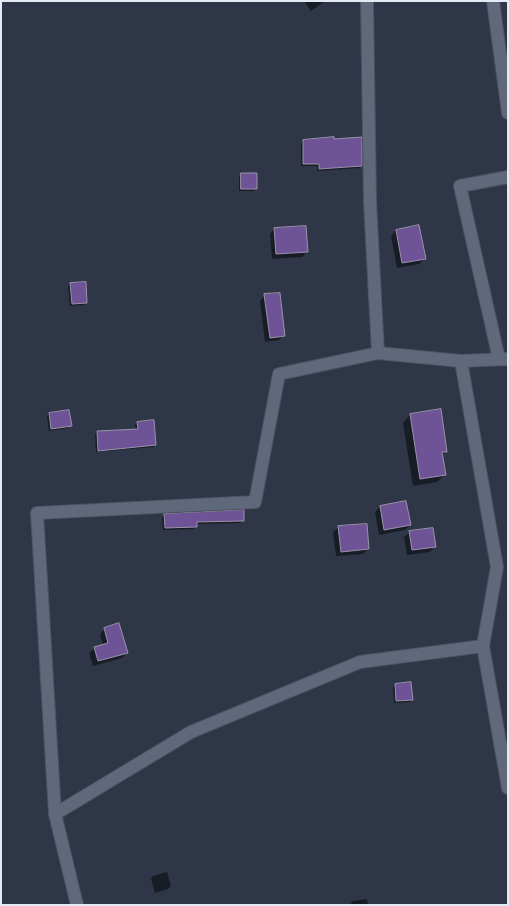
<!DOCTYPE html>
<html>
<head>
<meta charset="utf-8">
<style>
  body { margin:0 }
  #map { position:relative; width:509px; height:906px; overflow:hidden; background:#2e3647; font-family:"Noto Serif",serif }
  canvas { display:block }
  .frame { position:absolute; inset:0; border:2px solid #e5ebf5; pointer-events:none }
</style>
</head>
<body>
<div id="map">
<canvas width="509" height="906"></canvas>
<div class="frame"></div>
</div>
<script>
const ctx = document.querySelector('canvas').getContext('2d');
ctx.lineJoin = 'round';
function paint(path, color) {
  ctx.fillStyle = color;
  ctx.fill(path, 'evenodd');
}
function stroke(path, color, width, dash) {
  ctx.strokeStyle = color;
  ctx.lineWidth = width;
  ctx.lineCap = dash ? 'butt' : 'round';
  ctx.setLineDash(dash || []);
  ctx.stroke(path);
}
paint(new Path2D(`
  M304,1H325L311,11Z
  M333,140L361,166L359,168L317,171V166H301V144L303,141Z
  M241,174L256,188L254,191H239V177Z
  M275,228L307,252L302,257L272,259L270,234Z
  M396,231L425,259L419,264L397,268L391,236Z
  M71,284L86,302L84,305L70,306L68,286Z
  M265,295L284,335L279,340L265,342L260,301Z
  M440,411L446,451L442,456L445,474L437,482L413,486L403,423L410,415Z
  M49,413L70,426L68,428L49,431L47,416Z
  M137,423L155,445L153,447L96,452L95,434L98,432L136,430L135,425Z
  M405,502L410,525L405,530L379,535L375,512L380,507Z
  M165,515L243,521L240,523L196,524V527L193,529L163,530L162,517Z
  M339,527L368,549L363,554L336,556L333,532Z
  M410,532L435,546L430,552L407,555L404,537Z
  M105,629L127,653L122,658L93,666L89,653L95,648L103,645L100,634Z
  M395,685L412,699L410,702L394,703L393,687Z
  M167,872L171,886L168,889L155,893L151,879L153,876Z
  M367,899L368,905H351V903L353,901Z`), '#0007');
const building = new Path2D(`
  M334,137V139L362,137V166L319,169V164H303V140Z
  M241,173H257V189H241Z
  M419,225L426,259L402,263L396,230Z
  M306,226L308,252L276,254L274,228Z
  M86,282L87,303L72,304L70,283Z
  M280,293L285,336L270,338L264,294Z
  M441,409L447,452H442L446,475L420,479L410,414Z
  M69,410L72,426L51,429L49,413Z
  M154,420L156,445L98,451L97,431L138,429L137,422Z
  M406,501L411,525L384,530L380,506Z
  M244,510V521L197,522V527L165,528L164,514Z
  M367,524L369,549L341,552L338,526Z
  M433,528L436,547L412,550L409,531Z
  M119,623L128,653L98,661L94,647L108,643L104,628Z
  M411,682L413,700L396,701L395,684Z`);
paint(building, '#6e5397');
stroke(building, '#9a93a9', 1);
const minor = new Path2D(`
  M367,1L370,202L378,353
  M493,1L508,113
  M499,359L460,186L508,177
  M461,361L497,567L483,646L508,788
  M55,814L191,732L360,662L483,646
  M77,905L55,814L37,513L255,502L279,374L378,353L461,361L508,359`);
stroke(minor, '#4c5361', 14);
stroke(minor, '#5f697b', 12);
</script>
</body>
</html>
